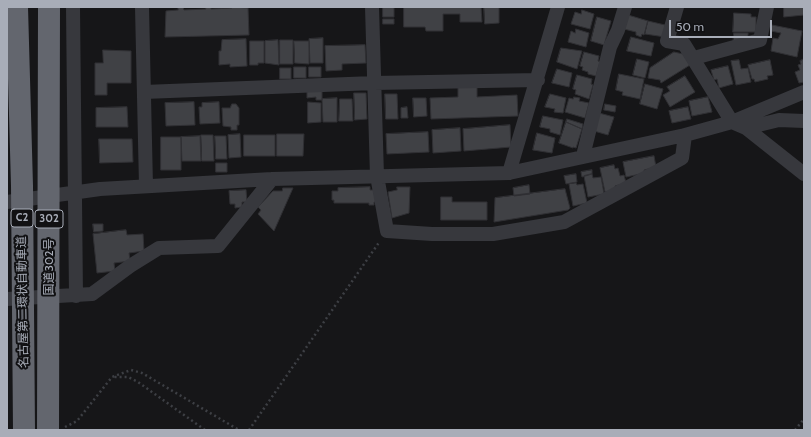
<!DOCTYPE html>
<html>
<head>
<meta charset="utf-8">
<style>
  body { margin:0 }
  #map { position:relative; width:811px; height:437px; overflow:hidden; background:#161618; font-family:Cabin,sans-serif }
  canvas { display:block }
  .frame { position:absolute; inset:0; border:8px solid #a8adb8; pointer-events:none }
  .scale { position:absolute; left:669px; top:20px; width:103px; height:18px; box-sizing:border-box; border:2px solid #a8adb8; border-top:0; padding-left:5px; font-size:12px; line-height:14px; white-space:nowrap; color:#a8adb8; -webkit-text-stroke:3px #111113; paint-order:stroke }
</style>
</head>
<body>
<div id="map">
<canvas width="811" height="437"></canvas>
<div class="frame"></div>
<div class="scale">50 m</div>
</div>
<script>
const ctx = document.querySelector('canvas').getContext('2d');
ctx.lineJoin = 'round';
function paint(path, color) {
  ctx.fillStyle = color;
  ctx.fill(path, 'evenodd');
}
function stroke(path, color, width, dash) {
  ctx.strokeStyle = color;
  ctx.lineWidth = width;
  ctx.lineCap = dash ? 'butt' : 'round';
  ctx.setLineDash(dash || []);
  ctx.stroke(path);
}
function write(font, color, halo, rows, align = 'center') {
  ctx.font = font + ' Cabin,"Noto Sans JP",sans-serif';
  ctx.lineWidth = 4;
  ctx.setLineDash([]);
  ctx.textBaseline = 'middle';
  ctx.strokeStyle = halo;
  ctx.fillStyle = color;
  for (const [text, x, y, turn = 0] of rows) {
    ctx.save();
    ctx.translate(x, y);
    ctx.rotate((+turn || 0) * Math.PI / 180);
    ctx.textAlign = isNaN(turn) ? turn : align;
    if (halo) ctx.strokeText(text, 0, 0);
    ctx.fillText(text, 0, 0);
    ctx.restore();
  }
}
const building = new Path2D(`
  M178,7H183L184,10L206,9L205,7H211V9L232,8V7L248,8L249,35L165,37L166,11L178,10Z
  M383,7H394V17H383Z
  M404,7H481L482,22H460V14H443V31H426L425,27H404Z
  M484,7H499V23L485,24Z
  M784,7H804V15L784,17Z
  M582,10L594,14L590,29L571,24L575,12L581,14Z
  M734,13L751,14V17H756V32H733Z
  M628,15L648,21L644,35L642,34L641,37L636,35V32L624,29Z
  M597,17L611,21L604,45L591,41Z
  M383,19H394V24H383Z
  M648,21L665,25V37L645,34Z
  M772,25L802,31L797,57L771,51L773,38L778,39L781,33L771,31Z
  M576,29L589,33L586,47L568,42L571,31L575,33Z
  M734,33H748V43L733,46Z
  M631,37L654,43L651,56L627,51Z
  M323,38V63H310L309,39Z
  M246,39L247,66L230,67V64L219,65V51H221L222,40Z
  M278,40L279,65L265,63V41Z
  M280,40H293V64H280Z
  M250,41H264V63H258V65H250Z
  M294,41H309V64L295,63Z
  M365,45L366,63L342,64V70L326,71L325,46Z
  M561,48L582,51L577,69L557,62Z
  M103,50L131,51V83H107V95H95V63H103Z
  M584,52L599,56L598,61L600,62L596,76L588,74V72L582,70L583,67L580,66Z
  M674,52L683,54L690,65L661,83L660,80L648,78L650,68Z
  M637,59L649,62L645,78L633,75Z
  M804,59V82L799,83L795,72L800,70L798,65L801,64L800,61Z
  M739,60L741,69L748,68L751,82L736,85L731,61Z
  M770,60L773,75L767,76L768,79L755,82L754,79H752L748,65Z
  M728,66L733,84L719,88L717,79L714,80L711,70Z
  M294,67H306V78H294Z
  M309,67H321V77H309Z
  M280,68H291V79H280Z
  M557,69L572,73L569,87L552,83Z
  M619,74L644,79L640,99L622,95L623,92L616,90Z
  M577,75L592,79L591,84L593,85L589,99L575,94L576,90L573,89Z
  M685,76L695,92L670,107L663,95L670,91L667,87Z
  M645,84L663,89L657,109L640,104Z
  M477,86V97L517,95L518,116L431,119L430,98L458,97V87Z
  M322,91V100H316V97L307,98V92Z
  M354,93H366L367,119L355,120Z
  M385,94H397L398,119H386Z
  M550,94L566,98L563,113L554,112L555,109L545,107Z
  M574,97L580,98L579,101L589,103L585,118L565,112L569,98L573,99Z
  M708,97L712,112L692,116L689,101Z
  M337,98V122H323L322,99Z
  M413,98H426L427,116L414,117Z
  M340,99H352L353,121H339Z
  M194,102L195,125L166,126L165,103Z
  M219,102L220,123L200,124L199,107H202V103Z
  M308,102L321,103V122L308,123Z
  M232,104H236L239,108V125H237V130H231V127L223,126L222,108H230Z
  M605,104L616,106L615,112L604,110Z
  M127,107L128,127H96V108Z
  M407,107L408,118H401V108Z
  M688,107L691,119L672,123L669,111Z
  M599,113L614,117L608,135L594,131Z
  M543,116L563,120L560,135L550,132V129L540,127Z
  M567,119L583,124L582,129L566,122Z
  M566,122L582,129L576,148L573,147V148L559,143Z
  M510,125L511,147L464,151L463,129Z
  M460,128L461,151L433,153L432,130Z
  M428,132L429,152L387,154L386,134Z
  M537,133L555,138L552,153L533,150Z
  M240,134L241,157L229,158L228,135Z
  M277,134H304L303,156H277Z
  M201,135H213L214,161H202Z
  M244,135H275V156H244Z
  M200,136L201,161H182L181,137Z
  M215,136H226L227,159H216Z
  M161,137H181V170H161Z
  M99,139H132L133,162L100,163Z
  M654,156L656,167L644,170L645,173L626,177L623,162Z
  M216,163H227V172H216Z
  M614,165L615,169L618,168L620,176L624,175L626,183L615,186L616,190L605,192L600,168Z
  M592,170V174L582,177L581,172Z
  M576,174L577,182L566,184L564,176Z
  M592,174L593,178L601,177L604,194L588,197L584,176Z
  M576,183L577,185L583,184L587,203L573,206L569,184Z
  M529,185L530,194L514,196L513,188Z
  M370,187V190H374L377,202H374V205H369V203H334V200H332V191H338V188Z
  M397,187H410L409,213L392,218L388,192L397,190Z
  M283,188H293L274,231L258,214L261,210L258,207L273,191H282Z
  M565,189L570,208L568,210L494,222L495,198Z
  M246,190L247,202H242V207L235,208V204H230L229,191Z
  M441,197H452V202H487V220H441Z
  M93,224H103V231L94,232Z
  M126,230L127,235L143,234L144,251L129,253L130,261L114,263L115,271L97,273L93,234Z`);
paint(building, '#404145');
stroke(building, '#303034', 1);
stroke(new Path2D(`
  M65,427L77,421L112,377
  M205,430L138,382L128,377H112L131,370L142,373L239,430
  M249,430L380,241
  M795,430L804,419`), '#3d3f44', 2.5, [2, 3]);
stroke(new Path2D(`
  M73,7L76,296
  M142,7L146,186
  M372,7L377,176L387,231L432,234H493L564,222L682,158L685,135
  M677,7L667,41L684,44L732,122L746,128L804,174
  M694,58L760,40L767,7
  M144,92L374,83L538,80
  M746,128L779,120L804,121
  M583,156L610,47L618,30L625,7
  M509,173L558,7
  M7,202L100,189L272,179L509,173L685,135L732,122L804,92
  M7,299L92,294L130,266L159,248L218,246L272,179`), '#37383d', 14);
stroke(new Path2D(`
  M17,7L22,186L24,430
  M48,430L49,7`), '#63666e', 22);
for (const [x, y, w] of [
  [22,218,22],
  [49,219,28]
]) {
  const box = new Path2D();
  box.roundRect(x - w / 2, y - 9, w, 18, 3);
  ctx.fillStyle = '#111113';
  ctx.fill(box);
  stroke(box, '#a8adb8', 1);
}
write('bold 11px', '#a8adb8', null, [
  ["C2",22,218],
  ["302",49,219]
]);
write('12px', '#a8adb8', '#111113', [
  ["国道302号",49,267,-90],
  ["名古屋第二環状自動車道",23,302,-91]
]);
</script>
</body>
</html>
